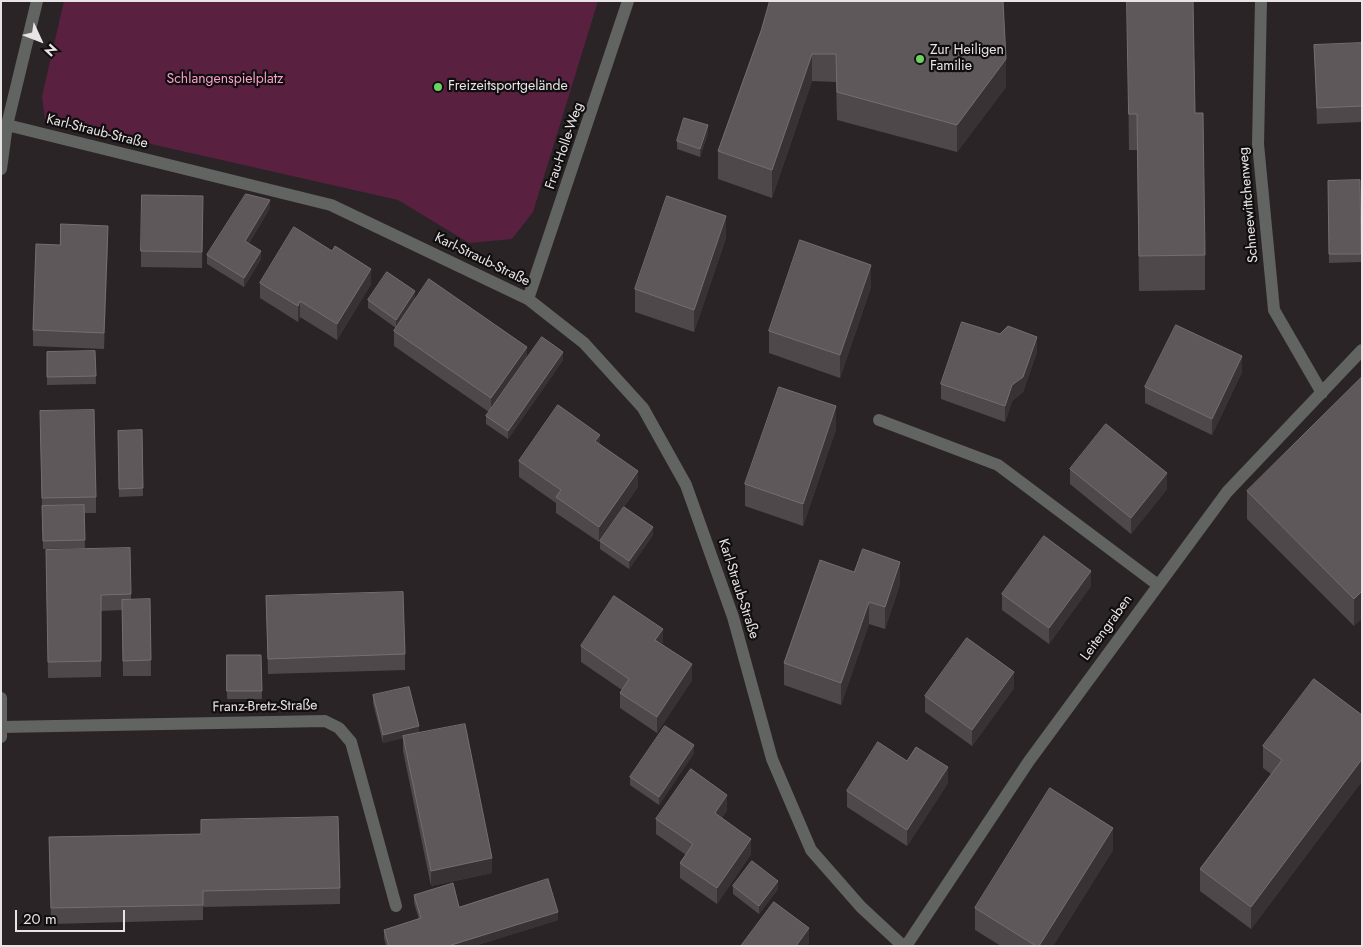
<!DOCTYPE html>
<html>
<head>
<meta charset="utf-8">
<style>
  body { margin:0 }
  #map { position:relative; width:1363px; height:947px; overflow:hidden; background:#2a2427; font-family:Jost,sans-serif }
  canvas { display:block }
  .frame { position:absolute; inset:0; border:2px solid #e8e3e5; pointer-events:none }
  .north { position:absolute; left:15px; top:15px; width:50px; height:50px; -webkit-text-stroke:4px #110e0f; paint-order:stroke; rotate:133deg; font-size:14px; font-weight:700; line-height:20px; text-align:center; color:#e8e3e5 }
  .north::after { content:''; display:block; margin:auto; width:18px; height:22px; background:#e8e3e5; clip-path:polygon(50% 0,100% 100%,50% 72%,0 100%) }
  .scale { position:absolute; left:15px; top:910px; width:110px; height:22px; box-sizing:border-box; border:2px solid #e8e3e5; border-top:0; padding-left:6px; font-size:15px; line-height:18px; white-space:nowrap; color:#e8e3e5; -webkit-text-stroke:4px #110e0f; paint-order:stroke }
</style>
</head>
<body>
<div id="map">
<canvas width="1363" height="947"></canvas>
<div class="frame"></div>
<div class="north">N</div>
<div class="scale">20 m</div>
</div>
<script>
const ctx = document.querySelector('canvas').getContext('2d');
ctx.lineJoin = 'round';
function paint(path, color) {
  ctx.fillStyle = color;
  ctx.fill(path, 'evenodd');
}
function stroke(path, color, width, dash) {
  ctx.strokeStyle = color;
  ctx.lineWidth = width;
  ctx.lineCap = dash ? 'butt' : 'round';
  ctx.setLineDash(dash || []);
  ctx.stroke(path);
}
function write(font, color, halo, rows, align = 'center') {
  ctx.font = font + ' Jost,sans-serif';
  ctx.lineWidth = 4.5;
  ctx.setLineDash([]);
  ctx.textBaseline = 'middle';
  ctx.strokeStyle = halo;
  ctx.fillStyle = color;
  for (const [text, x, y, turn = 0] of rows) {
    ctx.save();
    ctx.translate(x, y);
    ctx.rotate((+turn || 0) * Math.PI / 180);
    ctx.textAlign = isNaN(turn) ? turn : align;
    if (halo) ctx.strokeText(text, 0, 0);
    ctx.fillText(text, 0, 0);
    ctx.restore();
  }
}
paint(new Path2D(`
  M64,1H598L533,212L512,239L469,243L398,200L45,120L42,96Z`), '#59203f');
stroke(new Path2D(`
  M879,420L998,465L1158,585`), '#616461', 12);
stroke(new Path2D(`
  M1261,1L1258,144L1274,310L1322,393
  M7,125L331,205L528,299L584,343L643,408L686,485L733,617L772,759L811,850L861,907L903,946
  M1,169L7,125L37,1
  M528,299L628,1
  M1,698V737
  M2,727L325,721L339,728L351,742L396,906
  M906,946L1029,761L1227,492L1362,350`), '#616461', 12);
paint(new Path2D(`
  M1127,1H1193L1195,113L1205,255V290L1139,291L1137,150H1129Z
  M761,31L1006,87L957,152L837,120L836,82L812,81L772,198L718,179V151Z
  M1362,43V122L1317,124L1314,45Z
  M708,133L700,157L677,149V141Z
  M1360,180L1361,262L1329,263L1328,181Z
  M270,208L249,243L261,259L244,287L207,264V255Z
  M203,212L202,268L141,267V251Z
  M726,238L694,332L635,312V289Z
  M108,242L104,349L33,346V330L60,245Z
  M332,251L371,284L337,340L300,317L298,322L260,298V283Z
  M871,287L840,378L769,353V331Z
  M415,299L527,358L563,360L508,439L486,424V416L489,412L394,346V331L396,328L368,308V300Z
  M95,351L96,384L47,385V352Z
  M1037,352L1023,392L1012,401L1005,422L941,399V384Z
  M1242,372L1212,435L1145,403V387Z
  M1362,377L1354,626L1247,519V491Z
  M40,427L96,497V513H84L85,548L43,549Z
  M836,429L803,526L745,506V484Z
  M142,430L143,496L119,497L118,431Z
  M600,444L638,487L599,542L556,513V503L519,477V461Z
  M1070,469L1167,489L1131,534L1070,484Z
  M653,535L629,569L600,549V541Z
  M46,550L131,594V600L150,599L151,676H123L122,610L101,611V677L48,678Z
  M854,572L900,584L885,629L869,624L841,705L784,685V663Z
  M1091,586L1049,644L1002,610V594Z
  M266,596L405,654V670L268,674Z
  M663,645L692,680L657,733L620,708V693L622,690L581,662V646Z
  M227,655H261L262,699H227Z
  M1014,688L972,746L925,712V696Z
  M373,695L419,733L492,873L431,886L403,751V738L383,743L373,703Z
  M1362,715V781L1251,929L1200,891V869L1271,774L1263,768V746Z
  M694,753L659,805L630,785V777Z
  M907,761L948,783L907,846L847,807V791Z
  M727,810L722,818L751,854L717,904L680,878V863L686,855L656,834V819Z
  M49,837L340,888V904L203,907V920L51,924Z
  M1113,850L1053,946H1001L975,930V908Z
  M733,886L778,889L759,914L733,894Z
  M414,895L459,907L558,920L474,946H386L384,938V930L419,919L414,903Z`), '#4f484b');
paint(new Path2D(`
  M812,54V81L772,198V170Z
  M1006,59V87L957,152V125Z
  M708,125V133L700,157V149Z
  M270,200V208L245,249V241Z
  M726,216V238L694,332V310Z
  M108,226V242L104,349V333Z
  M261,251V259L244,287V278Z
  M871,265V287L840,378V355Z
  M371,269V284L337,340V324Z
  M415,291V299L396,328V320Z
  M300,301V317L298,322V306Z
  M1037,337V352L1023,392L1012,401L1005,422V406L1012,385Z
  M527,347V363L491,414V398Z
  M563,352V360L508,439V431Z
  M1242,356V372L1212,435V419Z
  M836,406V429L803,526V504Z
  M600,435V450L595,441Z
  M638,471V487L599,542V527Z
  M1167,473V489L1131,534V518Z
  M653,527V535L629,569V561Z
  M900,562V584L885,629V607Z
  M1091,571V586L1049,644V628Z
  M1362,591V619L1354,626V599Z
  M869,602V624L841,705V683Z
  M663,629V644L655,640Z
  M692,664V680L657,733V717Z
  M1014,672V688L972,746V730Z
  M419,726V734L383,743V735Z
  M694,745V753L659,805V797Z
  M1362,759V781L1251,929V907Z
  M948,767V783L907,846V830Z
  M727,795V810L715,829V813Z
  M1113,828V850L1053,946H1039Z
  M751,839V854L717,904V888Z
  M492,858V873L431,886V871Z
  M778,881V889L759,914V906Z
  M558,912V920L474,946H448Z
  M809,928V944L808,946H796Z`), '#393235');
const building = new Path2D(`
  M770,1H1003L1006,59L957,125L837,92L836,54H812L772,170L718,151L761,31Z
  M1127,1H1193L1195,113H1203L1205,255L1139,256L1137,114H1129Z
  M1362,43V106L1317,108L1314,45Z
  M684,118L708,125L700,149L677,141Z
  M1360,180L1361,254H1329L1328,181Z
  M246,194L270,200L245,241L261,251L244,278L207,255Z
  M142,195L203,196L202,252L141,251Z
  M667,196L726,216L694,310L635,289Z
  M61,224L108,226L104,333L33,330L36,244L60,245Z
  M294,227L332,251L335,246L371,269L337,324L300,301L298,306L260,283Z
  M800,240L871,265L840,355L769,331Z
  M387,272L415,291L396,320L368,300Z
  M429,279L527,347L491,398L394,331Z
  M962,322L1000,334L1008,326L1037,337L1023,377L1012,385L1005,406L941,384Z
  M1176,325L1242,356L1212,419L1145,387Z
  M542,337L563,352L508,431L486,416Z
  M95,351L96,376L47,377V352Z
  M1362,377V591L1354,599L1247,491Z
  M779,387L836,406L803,504L745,484Z
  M558,405L600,435L595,441L638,471L599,527L556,497L561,490L519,461Z
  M94,410L96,497L42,498L40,411Z
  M1106,424L1167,473L1131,518L1070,469Z
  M142,430L143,488L119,489L118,431Z
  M84,505L85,540L43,541L42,506Z
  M624,507L653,527L629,561L600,541Z
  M1044,536L1091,571L1049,628L1002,594Z
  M130,548L131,594L101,595V661L48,662L46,550Z
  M863,549L900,562L885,607L869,602L841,683L784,663L820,560L854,572Z
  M403,592L405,654L268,659L266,596Z
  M614,596L663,629L655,640L692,664L657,717L620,693L629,679L581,646Z
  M150,599L151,660L123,661L122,600Z
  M967,638L1014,672L972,730L925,696Z
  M227,655H261L262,691H227Z
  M1314,679L1362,715V759L1251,907L1200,869L1282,760L1263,746Z
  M409,687L419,726L383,735L373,695Z
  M465,724L492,858L431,871L403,736Z
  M665,726L694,745L659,797L630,777Z
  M878,742L907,761L916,747L948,767L907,830L847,791Z
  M691,769L727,795L715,813L751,839L717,888L680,863L693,844L656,819Z
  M1050,788L1113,828L1039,946H1036L975,908Z
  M338,817L340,888L203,891V905L51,908L49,837L201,834V820Z
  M752,861L778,881L759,906L733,886Z
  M548,879L558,912L448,946H389L384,930L421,918L414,895L453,883L459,907Z
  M774,902L809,928L796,946H741Z`);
paint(building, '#5f585b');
stroke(building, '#746e71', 1);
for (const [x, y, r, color] of [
  [920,59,5,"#6bd362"],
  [438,87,5,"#6bd362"]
]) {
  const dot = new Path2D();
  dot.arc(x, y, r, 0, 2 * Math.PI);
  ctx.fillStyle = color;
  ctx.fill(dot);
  stroke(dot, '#110e0f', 2);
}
write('14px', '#e8e3e5', '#110e0f', [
  ["Zur Heiligen",930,51],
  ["Familie",930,67],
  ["Freizeitsportgelände",448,87]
], 'left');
write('14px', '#fd9ecd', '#110e0f', [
  ["Schlangenspielplatz",225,80]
]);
write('14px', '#e8e3e5', '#110e0f', [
  ["Karl-Straub-Straße",97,132,14],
  ["Frau-Holle-Weg",565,146,-71],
  ["Schneewittchenweg",1249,205,-95],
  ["Karl-Straub-Straße",482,260,26],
  ["Karl-Straub-Straße",738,589,72],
  ["Leitengraben",1107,628,-54],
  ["Franz-Bretz-Straße",265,707,-1]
]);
</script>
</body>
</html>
